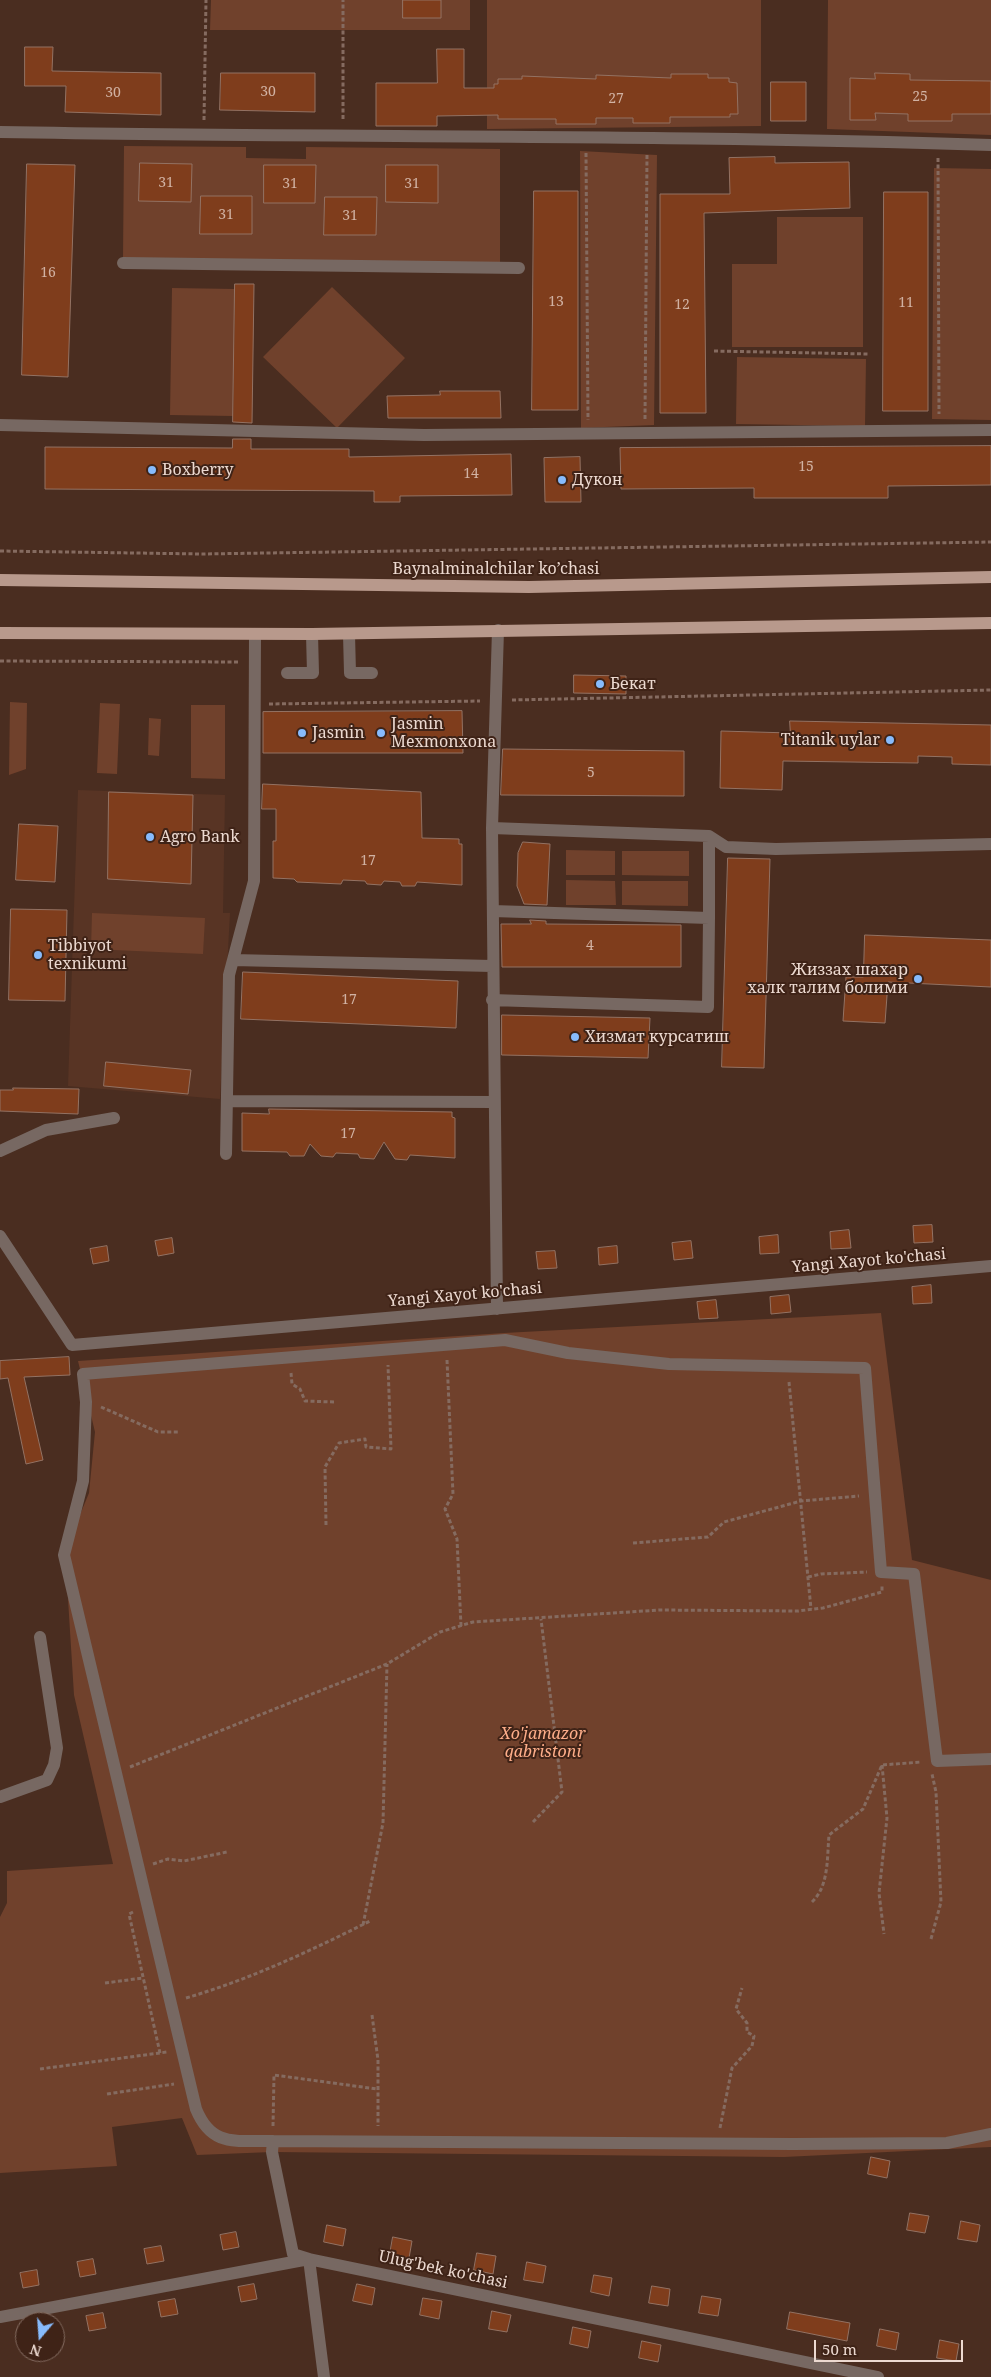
<!DOCTYPE html>
<html>
<head>
<meta charset="utf-8">
<style>
  body { margin:0 }
  #map { position:relative; width:991px; height:2377px; overflow:hidden; background:#4a2d20; font-family:"Noto Serif",serif }
  canvas { display:block }
  .north { position:absolute; left:15px; top:2312px; width:50px; height:50px; box-sizing:border-box; background:#3f2317; border:1px solid #846c61; border-radius:50%; rotate:198deg; font-size:14px; font-weight:700; line-height:20px; text-align:center; color:#ecd9d0 }
  .north::after { content:''; display:block; margin:auto; width:18px; height:22px; background:#87bbfc; clip-path:polygon(50% 0,100% 100%,50% 72%,0 100%) }
  .scale { position:absolute; left:814px; top:2340px; width:149px; height:22px; box-sizing:border-box; border:2px solid #ecd9d0; border-top:0; padding-left:6px; font-size:15px; line-height:18px; white-space:nowrap; color:#ecd9d0; -webkit-text-stroke:4px #3f2317; paint-order:stroke }
</style>
</head>
<body>
<div id="map">
<canvas width="991" height="2377"></canvas>
<div class="north">N</div>
<div class="scale">50 m</div>
</div>
<script>
const ctx = document.querySelector('canvas').getContext('2d');
ctx.lineJoin = 'round';
function paint(path, color) {
  ctx.fillStyle = color;
  ctx.fill(path, 'evenodd');
}
function stroke(path, color, width, dash) {
  ctx.strokeStyle = color;
  ctx.lineWidth = width;
  ctx.lineCap = dash ? 'butt' : 'round';
  ctx.setLineDash(dash || []);
  ctx.stroke(path);
}
function write(font, color, halo, rows, align = 'center') {
  ctx.font = font + ' "Noto Serif",serif';
  ctx.lineWidth = 4;
  ctx.setLineDash([]);
  ctx.textBaseline = 'middle';
  ctx.strokeStyle = halo;
  ctx.fillStyle = color;
  for (const [text, x, y, turn = 0] of rows) {
    ctx.save();
    ctx.translate(x, y);
    ctx.rotate((+turn || 0) * Math.PI / 180);
    ctx.textAlign = isNaN(turn) ? turn : align;
    if (halo) ctx.strokeText(text, 0, 0);
    ctx.fillText(text, 0, 0);
    ctx.restore();
  }
}
paint(new Path2D(`
  M78,790L225,795L223,913H230L220,1099L68,1086Z`), '#583424');
paint(new Path2D(`
  M211,0H470V30H210Z
  M487,0H761V126L487,129Z
  M828,0H991V135L827,129Z
  M124,146L246,147V158L306,159V147L500,149V263L123,258Z
  M580,151L657,155L654,425L581,428Z
  M934,168L991,169V420L932,419Z
  M777,217H863V347H732V264H777Z
  M332,287L405,358L337,428L263,357Z
  M172,288L235,289L233,416L170,415Z
  M737,357L866,359L865,426L736,424Z
  M10,702L27,703L26,769L9,775Z
  M100,703L120,704L117,774L97,773Z
  M191,705H225V779L191,778Z
  M149,718L161,719L159,756L148,755Z
  M566,850L615,851V875H566Z
  M622,851H689V876L622,875Z
  M566,880L615,881L616,905H566Z
  M622,881H688V906L622,905Z
  M92,913L205,918L203,954L91,949Z
  M881,1313L912,1560L991,1580V2147L784,2157L272,2152L197,2155L182,2118L112,2127L117,2166L0,2173V1917L7,1903V1871L113,1864L74,1695L65,1551L89,1493L95,1432L78,1361L504,1333Z`), '#70412c');
const building = new Path2D(`
  M403,0H441V18H403Z
  M25,47H53L52,71L161,73V115L65,112L66,86H25Z
  M437,49H464V88H494V84H498V79H522V76L596,79V75L671,78V74H708V78H729V82L737,83L738,114H730V117H670V123H633V118H596V124H556V119H498V115L437,116V126H376V83H437Z
  M221,73H315V112L220,110Z
  M875,73L910,74V80L991,81V114H952V121H908V114L875,113L876,120H850V78L875,79Z
  M771,82H806V121H771Z
  M775,157V163L849,162L850,208L704,213L706,413H660V194H730L729,158Z
  M140,163L192,164L191,202L139,201Z
  M27,164L75,165L68,377L22,375Z
  M264,165H316L315,203H264Z
  M386,165H438V203L386,202Z
  M534,191H578V410H532Z
  M884,192H928V411H883Z
  M201,196H252V234H200Z
  M325,197H377L376,235H324Z
  M235,284H254L252,423L233,422Z
  M440,391H500L501,418H388L387,396L440,395Z
  M233,439H251V449H349V457L511,454L512,495L400,496V502H374V491L45,489V447L232,448Z
  M991,446V485L888,486V498H754V488L621,489L620,448Z
  M580,457L581,502H545L544,458Z
  M574,675L626,676V694L574,693Z
  M462,711L463,753H263V712Z
  M790,721L991,725V765L952,764V757L918,756V763L783,761L782,790L720,788L721,731L790,733Z
  M503,749L684,751V796L501,795Z
  M263,784L421,792L422,838L459,839V844H462V885L417,882L415,886H402L400,882L384,881L381,885L367,884L365,881L343,880L341,884L297,882L294,879L273,878V841H276V809H262Z
  M109,792L193,795L191,884L108,879Z
  M19,824L58,826L55,882L16,880Z
  M523,842L550,844L547,905L524,904L517,886L518,853Z
  M728,858L770,859L764,1068L722,1067Z
  M11,909L67,910L65,1001L9,1000Z
  M530,920L546,921V924L681,925V967H502L501,924H531Z
  M865,935L991,940V987L888,982L885,1023L843,1021L846,977H863Z
  M243,972L458,981L456,1028L241,1019Z
  M502,1015L650,1018L648,1058L502,1055Z
  M106,1062L191,1070L188,1094L104,1086Z
  M13,1088L79,1089L78,1114L0,1111V1090H13Z
  M269,1109L452,1112V1117L455,1118V1158L410,1155L407,1160L395,1159L384,1142L374,1159L360,1158L358,1154L336,1153L333,1157L321,1156L310,1144L304,1156H290L287,1152L242,1151V1113L269,1114Z
  M932,1225L933,1242L914,1243L913,1226Z
  M849,1230L851,1248L831,1249L830,1232Z
  M778,1235L779,1253L760,1254L759,1237Z
  M172,1238L174,1253L158,1256L155,1241Z
  M691,1241L693,1258L674,1260L672,1243Z
  M107,1246L109,1261L93,1264L90,1249Z
  M617,1246L618,1263L599,1265L598,1248Z
  M555,1251L557,1268L538,1269L536,1252Z
  M931,1285L932,1303L913,1304L912,1287Z
  M789,1295L791,1312L771,1314L770,1297Z
  M716,1300L718,1318L699,1319L697,1302Z
  M69,1357L70,1375L24,1377L43,1460L26,1464L8,1378L0,1379V1361Z
  M871,2157L890,2161L887,2178L868,2174Z
  M910,2213L929,2216L925,2233L907,2230Z
  M961,2221L980,2225L977,2242L958,2239Z
  M327,2225L346,2229L343,2246L324,2242Z
  M236,2232L239,2247L223,2250L220,2235Z
  M393,2237L412,2241L409,2258L390,2254Z
  M161,2246L164,2261L147,2264L144,2249Z
  M477,2253L496,2256L493,2274L474,2270Z
  M93,2259L96,2274L80,2277L77,2262Z
  M527,2262L546,2266L543,2283L524,2280Z
  M37,2270L39,2285L23,2288L20,2273Z
  M594,2275L612,2278L609,2296L591,2292Z
  M254,2284L257,2299L241,2302L238,2287Z
  M357,2284L375,2288L372,2305L353,2301Z
  M652,2286L670,2289L668,2306L649,2303Z
  M702,2296L721,2299L718,2316L699,2313Z
  M423,2298L442,2301L439,2319L420,2315Z
  M175,2299L178,2314L161,2317L158,2302Z
  M492,2311L511,2315L507,2332L489,2329Z
  M790,2312L850,2323L847,2341L787,2329Z
  M103,2313L106,2328L89,2331L86,2316Z
  M573,2327L591,2331L588,2348L570,2344Z
  M880,2329L899,2333L896,2350L877,2346Z
  M940,2340L959,2344L956,2361L937,2358Z
  M642,2341L661,2345L658,2362L639,2358Z`);
paint(building, '#7f3d1c');
stroke(building, '#937263', 1);
stroke(new Path2D(`
  M343,119V0
  M204,120L206,0
  M586,153L588,420
  M938,158L939,414
  M714,351L868,354
  M645,419L647,153
  M0,551L202,554L991,542
  M0,661L239,662
  M512,700L991,690
  M269,704L480,701
  M447,1360L453,1494L445,1509L457,1539L461,1626
  M291,1373L292,1384L300,1389L305,1401L334,1402
  M789,1382L811,1609
  M101,1407L158,1432H179
  M326,1525L325,1467L339,1443L365,1439L366,1447L391,1449L388,1365
  M633,1543L708,1537L724,1522L801,1501L859,1496
  M808,1577L821,1574L867,1572
  M882,1765L887,1818L879,1893L884,1934
  M130,1767L387,1664L440,1632L473,1622L660,1610L798,1611L823,1608L882,1592V1586
  M533,1822L562,1792L541,1619
  M153,1864L168,1859L184,1861L227,1852
  M812,1902C829,1886 827,1858 829,1835L863,1809L882,1765L921,1762
  M133,1912L129,1914L160,2053
  M363,1925L383,1823L387,1664
  M931,1939L941,1902L936,1792L932,1774
  M105,1983L143,1978
  M186,1998C251,1979 310,1951 370,1921
  M372,2015L378,2060V2126
  M40,2069L167,2052
  M107,2094L174,2084
  M273,2126L274,2075L377,2089
  M720,2128L732,2068L752,2046L754,2036L747,2032V2023L736,2009L742,1988`), '#856b60', 3, [4, 2.5]);
stroke(new Path2D(`
  M0,132C330,138 661,134 991,145
  M123,263L519,268
  M0,425L424,435L991,430
  M349,634L350,673H372
  M287,673H313L312,634
  M492,828L709,836L726,847L776,849L991,844
  M493,911L709,918V836
  M233,960L492,966
  M492,1000L708,1007L709,918
  M227,1101L494,1102
  M0,1151L46,1130L114,1118
  M226,1154L229,975L254,881L255,635
  M0,1236L72,1345L991,1266
  M497,1309L492,828L498,630
  M0,1797L47,1780L54,1765L57,1748L40,1637
  M273,2141C236,2140 212,2148 196,2109L64,1555L83,1481L86,1402L83,1374L505,1340L568,1353L669,1364L865,1368L881,1572L914,1574L937,1761L991,1759
  M0,2317L309,2259L878,2377
  M324,2377L309,2259L293,2254L272,2152L273,2141L793,2144L947,2143L991,2134`), '#776862', 12);
stroke(new Path2D(`
  M0,580L529,587L991,577
  M0,633L312,634L991,623`), '#b8998c', 12);
for (const [x, y, r, color] of [
  [152,470,5,"#87bbfc"],
  [562,480,5,"#87bbfc"],
  [600,684,5,"#87bbfc"],
  [302,733,5,"#87bbfc"],
  [381,733,5,"#87bbfc"],
  [890,740,5,"#87bbfc"],
  [150,837,5,"#87bbfc"],
  [38,955,5,"#87bbfc"],
  [918,979,5,"#87bbfc"],
  [575,1037,5,"#87bbfc"]
]) {
  const dot = new Path2D();
  dot.arc(x, y, r, 0, 2 * Math.PI);
  ctx.fillStyle = color;
  ctx.fill(dot);
  stroke(dot, '#3f2317', 2);
}
write('14px', '#d1b2a3', null, [
  ["30",268,92],
  ["30",113,93],
  ["25",920,97],
  ["27",616,99],
  ["31",166,183],
  ["31",290,184],
  ["31",412,184],
  ["31",226,215],
  ["31",350,216],
  ["16",48,273],
  ["13",556,302],
  ["11",906,303],
  ["12",682,305],
  ["15",806,467],
  ["14",471,474],
  ["5",591,773],
  ["17",368,861],
  ["4",590,946],
  ["17",349,1000],
  ["17",348,1134]
]);
write('16px', '#ecd9d0', '#3f2317', [
  ["Boxberry",162,470],
  ["Дукон",572,480],
  ["Бекат",610,684],
  ["Jasmin",391,724],
  ["Mexmonxona",391,742],
  ["Jasmin",312,733],
  ["Titanik uylar",880,740,"right"],
  ["Agro Bank",160,837],
  ["Tibbiyot",48,946],
  ["texnikumi",48,964],
  ["Жиззах шахар",908,970,"right"],
  ["халк талим болими",908,988,"right"],
  ["Хизмат курсатиш",585,1037]
], 'left');
write('16px', '#ecd9d0', '#3f2317', [
  ["Baynalminalchilar ko’chasi",496,569],
  ["Yangi Xayot ko'chasi",869,1261,-5],
  ["Yangi Xayot ko'chasi",465,1295,-5],
  ["Ulug'bek ko'chasi",443,2270,12]
]);
write('italic 16px', '#fdad89', '#3f2317', [
  ["Xo'jamazor",543,1734],
  ["qabristoni",543,1752]
]);
</script>
</body>
</html>
